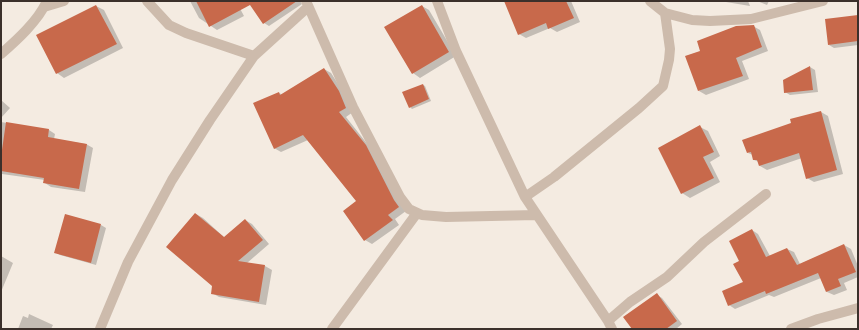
<!DOCTYPE html>
<html>
<head>
<meta charset="utf-8">
<style>
  body { margin:0 }
  #map { position:relative; width:859px; height:330px; overflow:hidden; background:#f4ebe1; font-family:"Work Sans",sans-serif }
  canvas { display:block }
  .frame { position:absolute; inset:0; border:2px solid #3b302b; pointer-events:none }
</style>
</head>
<body>
<div id="map">
<canvas width="859" height="330"></canvas>
<div class="frame"></div>
</div>
<script>
const ctx = document.querySelector('canvas').getContext('2d');
ctx.lineJoin = 'round';
function paint(path, color) {
  ctx.fillStyle = color;
  ctx.fill(path, 'evenodd');
}
function stroke(path, color, width, dash) {
  ctx.strokeStyle = color;
  ctx.lineWidth = width;
  ctx.lineCap = dash ? 'butt' : 'round';
  ctx.setLineDash(dash || []);
  ctx.stroke(path);
}
paint(new Path2D(`
  M190,1H236L244,16L217,30L199,18Z
  M249,1H300L302,4L269,26L264,23Z
  M505,1H571L580,22L557,32L550,28L526,38L519,34Z
  M720,1H748L750,6Z
  M757,1H769L767,5Z
  M96,6L104,10L123,48L64,78L57,73L38,36Z
  M422,6L429,10L456,56L420,78L413,73Z
  M858,16V45L834,48L829,45Z
  M753,26L760,30L768,51L742,61L749,79L706,95L699,91Z
  M810,67L815,70L818,92L790,95L785,92L784,81Z
  M324,69L331,73L346,96L353,112L346,117L372,150L406,211L395,219L399,225L372,244L365,240L358,201L308,140L281,152L274,148L279,93L283,95Z
  M423,85L425,86L431,101L412,109L410,107Z
  M1,100L10,108L1,118Z
  M821,112L828,116L843,174L814,182L807,178L802,158L767,170L760,166L759,162L754,160L753,155L748,153Z
  M1,122L49,130L55,134L54,139L86,144L93,148L85,192L51,187L45,183V180L2,174L1,189Z
  M700,127L708,131L720,156L710,162L720,182L690,198L682,193Z
  M196,214L203,218L225,238L245,220L252,224L269,244L247,263L265,266L272,270L266,305L219,297L212,293L213,286Z
  M101,225L106,228L96,265L60,255L55,252Z
  M752,230L758,234L770,256L787,249L794,252L800,264L844,245L851,249L858,266V277L844,283L847,290L834,295L827,292L821,278L774,297L769,295L735,309L729,305L744,282L740,261Z
  M1,256L13,263L1,292Z
  M657,295L662,298L682,324L676,329H633Z
  M29,314L53,325L51,329H18L23,316L28,318Z`), '#0003');
paint(new Path2D(`
  M196,1H297L263,24L250,5L209,27Z
  M504,1H566L574,18L548,29L546,23L518,35Z
  M96,5L117,44L56,74L36,35Z
  M422,5L449,52L412,74L384,27Z
  M858,15V41L828,45L825,19Z
  M754,25L762,47L736,58L743,76L698,91L685,56L700,51L697,41L736,26Z
  M810,66L813,90L784,93L783,80Z
  M324,68L339,91L346,108L339,112L366,145L394,200L399,207L388,215L393,220L364,241L343,211L356,201L303,135L274,149L253,103L279,92L280,95Z
  M423,84L429,99L409,108L402,92Z
  M821,111L837,170L806,179L799,153L759,166L757,160H753L751,152L747,153L742,140L791,123L790,119Z
  M6,122L49,129L48,137L87,144L79,189L43,183L44,178L1,171V157Z
  M700,125L714,152L703,157L714,178L681,194L658,148Z
  M195,213L224,237L245,219L263,240L238,261L265,265L259,302L211,294L212,286L166,247Z
  M65,214L101,224L91,263L54,253Z
  M752,229L766,257L787,248L797,265L844,244L856,272L838,279L841,286L826,292L818,273L766,294L765,291L728,306L722,291L743,282L733,264L739,261L729,241Z
  M657,293L677,321L666,329H632L623,317Z`), '#c8694b');
stroke(new Path2D(`
  M147,1L169,25L186,33L254,56
  M306,1L353,107L400,197L409,209L422,215L446,217L536,215
  M437,1L456,51L525,197L608,321L612,329
  M650,1L665,13L692,20L710,21L751,19L823,1
  M44,7L64,1
  M1,54C17,40 38,21 47,1
  M525,197L554,177L639,108L663,86L669,60L670,49L665,13
  M608,321L630,302L667,277L704,242L766,194
  M100,329L128,262L172,180L210,120L254,56L308,7
  M332,329L417,213
  M791,329L818,319L858,308`), '#cdbbac', 10);
</script>
</body>
</html>
